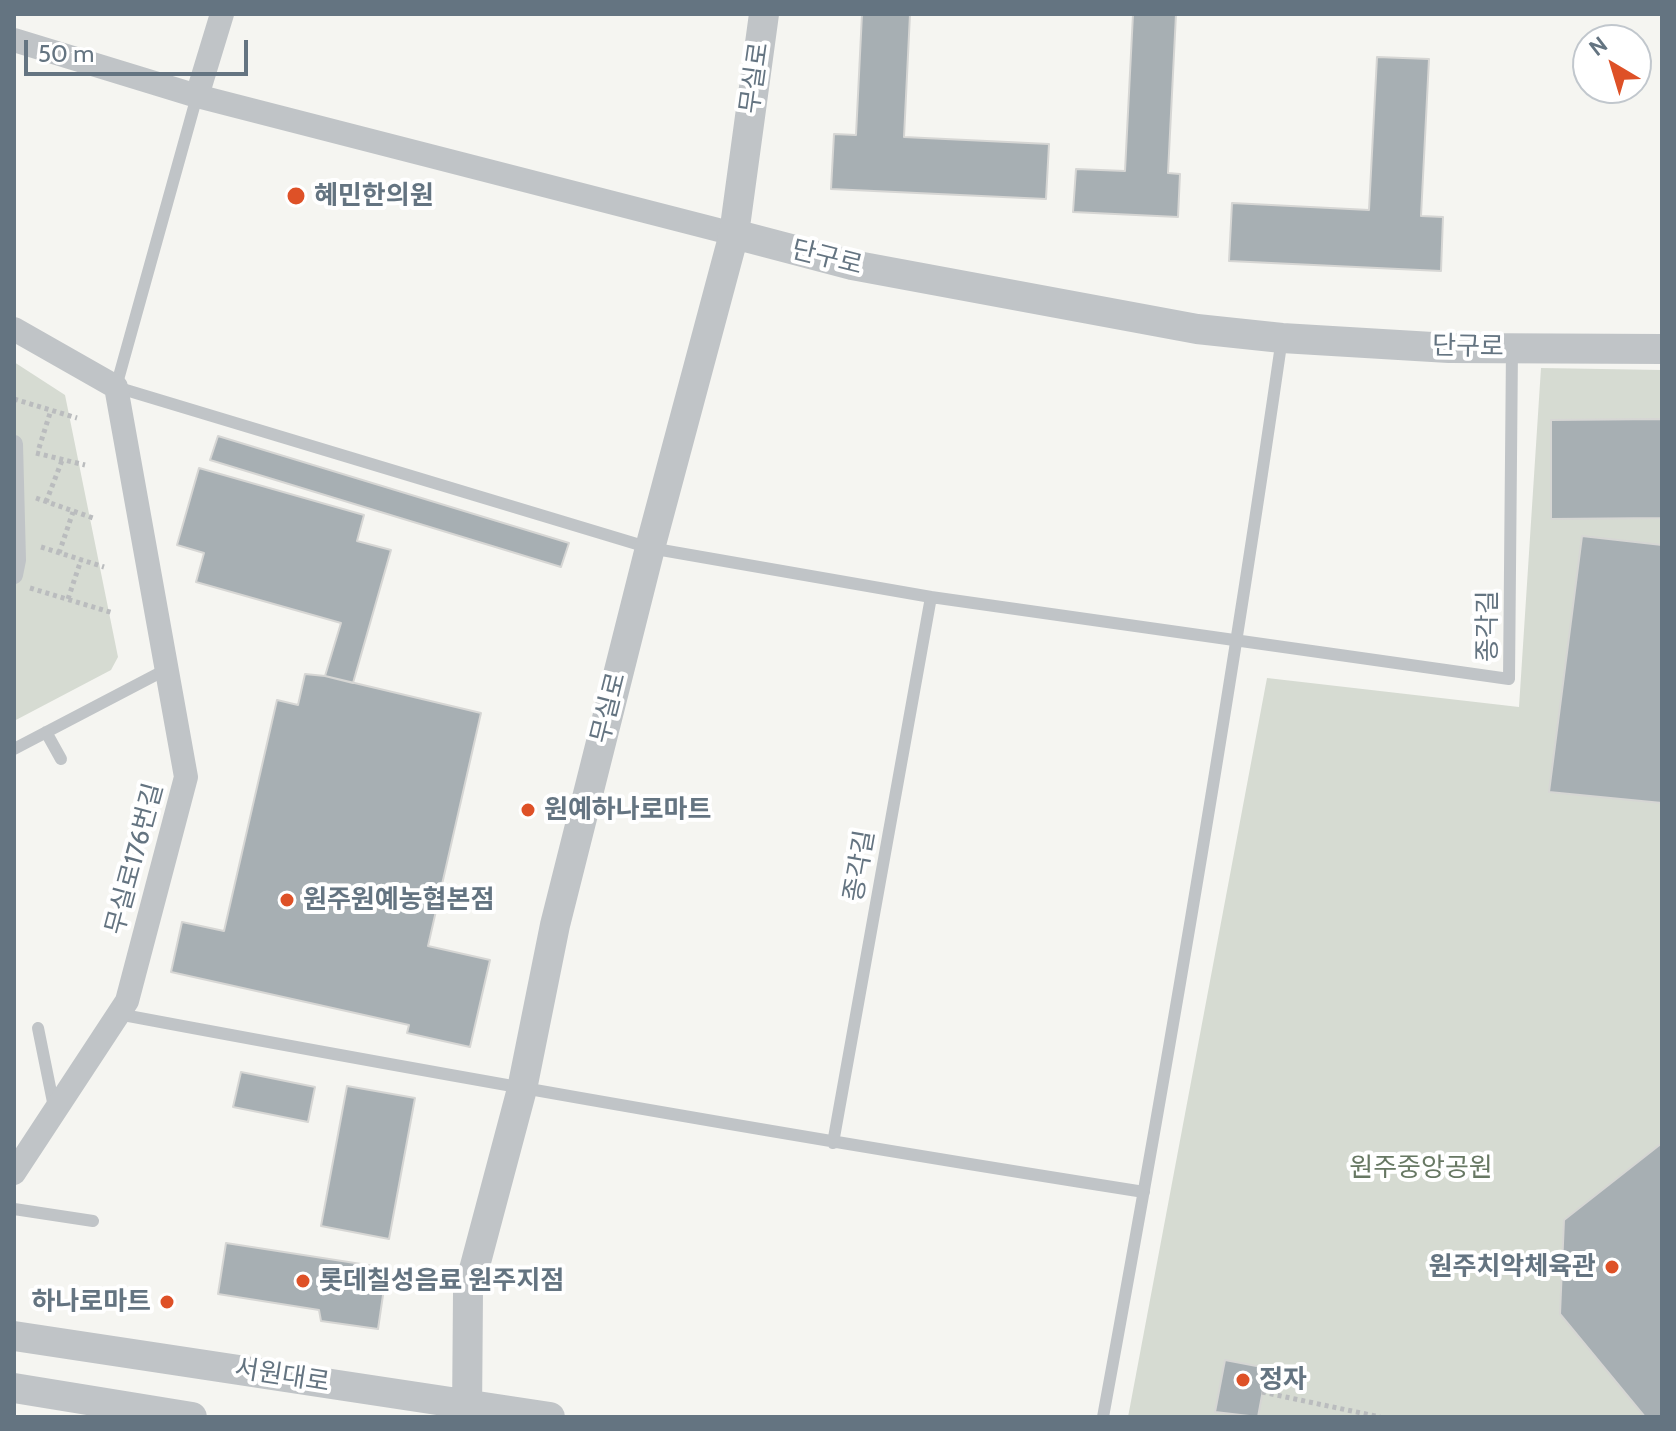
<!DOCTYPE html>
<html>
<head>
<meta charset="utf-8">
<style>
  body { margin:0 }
  #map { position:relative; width:1676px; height:1431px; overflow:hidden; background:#f5f5f1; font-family:Cabin,sans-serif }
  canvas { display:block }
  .frame { position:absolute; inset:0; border:16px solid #647481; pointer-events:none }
  .north { position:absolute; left:1572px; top:24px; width:80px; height:80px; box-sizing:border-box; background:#fff; border:2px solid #c1c7cd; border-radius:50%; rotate:322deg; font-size:22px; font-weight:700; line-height:32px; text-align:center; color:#647481 }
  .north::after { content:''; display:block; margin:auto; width:28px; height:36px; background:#de5127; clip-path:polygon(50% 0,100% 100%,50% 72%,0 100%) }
  .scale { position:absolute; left:24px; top:40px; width:224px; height:36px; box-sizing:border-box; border:4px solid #647481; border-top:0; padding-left:10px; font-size:24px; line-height:28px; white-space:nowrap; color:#647481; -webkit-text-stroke:6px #fff; paint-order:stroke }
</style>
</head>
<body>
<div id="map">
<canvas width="1676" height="1431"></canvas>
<div class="frame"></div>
<div class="north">N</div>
<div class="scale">50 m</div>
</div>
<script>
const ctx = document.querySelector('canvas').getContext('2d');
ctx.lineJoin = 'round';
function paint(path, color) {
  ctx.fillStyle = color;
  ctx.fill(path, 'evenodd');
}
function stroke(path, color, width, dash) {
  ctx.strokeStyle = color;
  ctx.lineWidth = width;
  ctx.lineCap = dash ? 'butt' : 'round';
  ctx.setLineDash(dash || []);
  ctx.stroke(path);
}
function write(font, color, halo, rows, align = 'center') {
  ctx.font = font + ' Cabin,"Noto Sans KR",sans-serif';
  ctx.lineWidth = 8;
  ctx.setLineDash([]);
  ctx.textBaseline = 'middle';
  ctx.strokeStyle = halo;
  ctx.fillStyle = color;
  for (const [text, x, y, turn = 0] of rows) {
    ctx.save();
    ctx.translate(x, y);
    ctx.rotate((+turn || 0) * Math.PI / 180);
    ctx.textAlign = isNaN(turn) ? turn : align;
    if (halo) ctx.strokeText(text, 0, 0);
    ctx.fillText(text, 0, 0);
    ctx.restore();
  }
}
paint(new Path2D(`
  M14,362L65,395L118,657L111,670L14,721Z
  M1541,368L1662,370V1417H1128L1267,678L1519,707Z`), '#d6dbd2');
const building = new Path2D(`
  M862,14H910L904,137L1049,144L1046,199L831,189L834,134L856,135Z
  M1133,14H1176L1168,173L1180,174L1178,217L1073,212L1076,169L1125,171Z
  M1377,57L1429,59L1421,216L1443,217L1441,271L1229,261L1232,203L1369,210Z
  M1662,419V518L1551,519V420Z
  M218,436L569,543L561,567L210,460Z
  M199,468L364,515L357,541L391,550L353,683L325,676L341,623L196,582L204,553L177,545Z
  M1582,536L1662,545V803L1549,792Z
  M305,674L325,676L481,713L428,946L490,960L470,1047L407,1033L409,1025L171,972L182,922L224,931L277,700L298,705Z
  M241,1072L315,1087L308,1122L233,1107Z
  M347,1086L415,1098L389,1239L321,1226Z
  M1662,1143V1417H1645L1560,1314L1564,1220Z
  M226,1243L387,1268L378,1329L321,1321L319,1310L218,1294Z
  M1225,1360L1267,1368L1258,1417L1215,1412Z`);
paint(building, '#a7afb3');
stroke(building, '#d6d6d4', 2);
stroke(new Path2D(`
  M14,399L77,418
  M39,448L51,410
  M36,453L85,465
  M36,498L96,519
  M46,502L63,458
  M41,547L104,567
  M59,553L73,512
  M30,588L113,613
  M68,599L81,560
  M1262,1392L1380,1417`), '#babcbe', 5, [4, 4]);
stroke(new Path2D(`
  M197,96L116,387L650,548L931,597L1509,679L1512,348
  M46,732L61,759
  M14,749L167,669
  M118,1014C459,1078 801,1138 1144,1192
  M38,1028L54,1107
  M833,1143L931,597
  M14,1209L93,1221
  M1103,1417C1169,1058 1230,699 1282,338`), '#c0c4c7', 12);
stroke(new Path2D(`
  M14,444L17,560L14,575`), '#c0c4c7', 18);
stroke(new Path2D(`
  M14,40L197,96L734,234
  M197,96L222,14
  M14,329L116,387L186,777L127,1001L14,1173`), '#c0c4c7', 24);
stroke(new Path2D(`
  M734,234L852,265L1197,329L1282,338L1449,348L1662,349
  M14,1336L550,1417
  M14,1388L192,1417
  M467,1417L468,1292L522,1089L555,925L650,548L734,234L764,14`), '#c0c4c7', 30);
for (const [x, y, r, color] of [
  [296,196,10,"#de5127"],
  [528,810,8,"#de5127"],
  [287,900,8,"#de5127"],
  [1612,1267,8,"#de5127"],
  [303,1281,8,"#de5127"],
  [167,1302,8,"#de5127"],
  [1243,1380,8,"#de5127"]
]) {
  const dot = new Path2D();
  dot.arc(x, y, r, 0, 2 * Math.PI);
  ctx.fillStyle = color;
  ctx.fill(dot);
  stroke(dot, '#fff', 3);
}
write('26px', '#647481', '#fff', [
  ["무실로",755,78,-82],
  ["단구로",827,258,14],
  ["단구로",1468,347,1],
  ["종각길",1488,626,-90],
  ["무실로",609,708,-76],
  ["무실로176번길",135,859,-75],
  ["종각길",860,866,-80],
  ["서원대로",282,1376,9]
]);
write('bold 26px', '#647481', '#fff', [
  ["혜민한의원",314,196],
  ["원예하나로마트",544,810],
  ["원주원예농협본점",303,900],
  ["원주치악체육관",1596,1267,"right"],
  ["롯데칠성음료 원주지점",319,1281],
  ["하나로마트",151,1302,"right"],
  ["정자",1259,1380]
], 'left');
write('26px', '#677863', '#fff', [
  ["원주중앙공원",1421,1168]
]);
</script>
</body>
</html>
